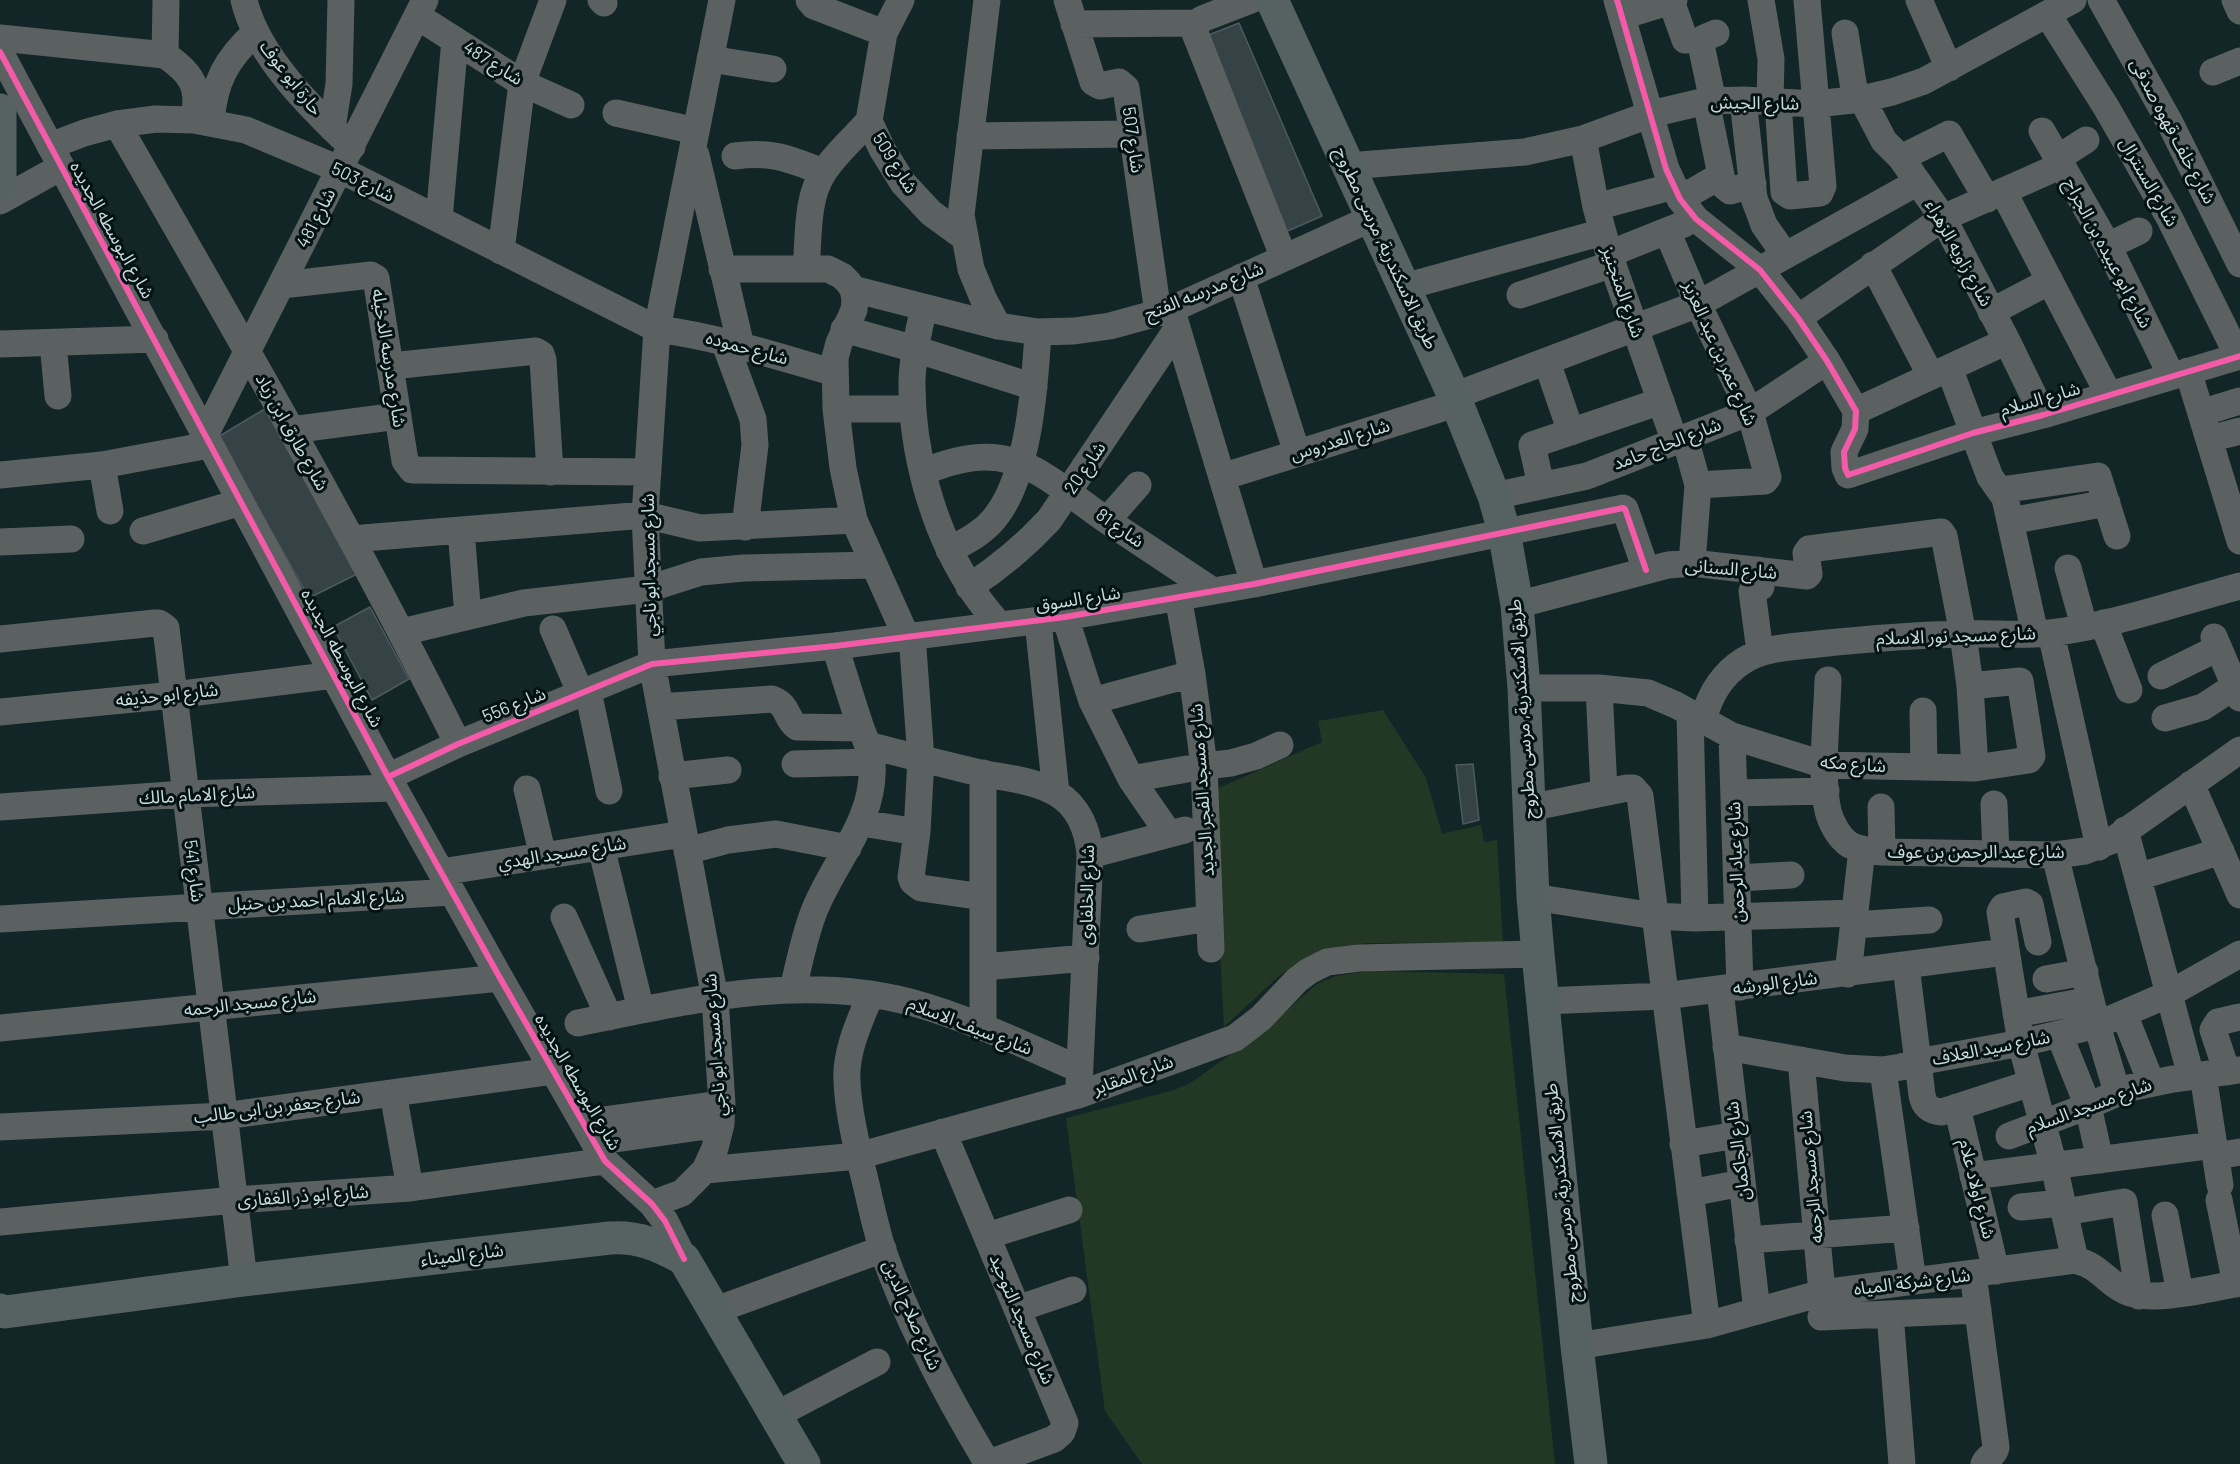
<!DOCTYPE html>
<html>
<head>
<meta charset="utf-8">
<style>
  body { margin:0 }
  canvas { display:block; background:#122527 }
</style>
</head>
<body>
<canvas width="2240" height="1464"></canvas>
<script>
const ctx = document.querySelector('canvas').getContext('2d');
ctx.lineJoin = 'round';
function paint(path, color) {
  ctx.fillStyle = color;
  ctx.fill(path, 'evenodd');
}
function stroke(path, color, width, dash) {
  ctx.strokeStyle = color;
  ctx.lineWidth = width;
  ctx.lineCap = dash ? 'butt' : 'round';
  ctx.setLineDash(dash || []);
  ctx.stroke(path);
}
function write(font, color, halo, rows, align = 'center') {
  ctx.font = font + ' Barlow,"Noto Sans Arabic",sans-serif';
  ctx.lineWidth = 6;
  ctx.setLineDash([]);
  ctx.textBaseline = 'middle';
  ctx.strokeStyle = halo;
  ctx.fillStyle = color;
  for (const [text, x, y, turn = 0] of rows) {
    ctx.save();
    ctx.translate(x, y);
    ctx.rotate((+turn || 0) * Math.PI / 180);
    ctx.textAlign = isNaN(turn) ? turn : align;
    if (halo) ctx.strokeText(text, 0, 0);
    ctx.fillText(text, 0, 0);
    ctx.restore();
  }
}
paint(new Path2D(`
  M1383,710L1426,778L1442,834L1481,825L1484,842L1497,840L1503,942L1367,943L1340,947L1301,962L1279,976L1224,1027L1212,791L1322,742L1318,721Z
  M1368,971L1504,974L1555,1464H1142L1105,1411L1066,1118L1171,1091L1189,1084L1259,1034L1317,984L1336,976Z`), '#223824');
const building = new Path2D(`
  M1239,23L1322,216L1283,233L1201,38Z
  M268,407L359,573L309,598L218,437Z
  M370,607L409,679L372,700L333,627Z
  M1473,764L1479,820L1463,824L1456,765Z`);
paint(building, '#354246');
stroke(building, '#4d5a5f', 1.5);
stroke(new Path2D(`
  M244,0C257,56 312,109 352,147
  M601,0L604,3
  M809,0L814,6L884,33
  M901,0L884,33L869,121L882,149L903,183L931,213L964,237
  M987,0L961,215L971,269L983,298L998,326
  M1067,0L1093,82L1100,86L1119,82L1126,88L1158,313
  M1251,0L1202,19L1197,23L1195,33L1284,258
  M1617,0L1666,169L1680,199L1696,219L1760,270L1798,318L1827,361L1856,411L1855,429L1844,452L1845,468L1848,475L1973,433L2043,415L2240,356
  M1761,0L1771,59L1770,102
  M1919,0L1949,68
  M2101,0L2169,121L2240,264
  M2235,0L2240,11
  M1671,1L1685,40
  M2048,15L2106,107L2169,217L2238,356
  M417,16L522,83L571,105
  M1622,16L1674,0
  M1074,24L1197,23
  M1845,33L1854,89L1862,99L1884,141L1901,158L1943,218L2007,341L2043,415
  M0,38L165,55C193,74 200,87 194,120
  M0,52L388,777L500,978L605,1161L652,1204L665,1221L684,1259
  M165,55L166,0
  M710,59L773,69
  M2213,72L2240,61
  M1743,100L1754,198L1764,225L1785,255
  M1706,101L1723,185L1730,191L1753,184
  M1713,101L1701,45L1704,38L1716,33
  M1778,102L1784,192L1790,196L1820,193L1823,186L1807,0
  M616,113L696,131
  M211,122C214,82 226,59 256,32
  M117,124C235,329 353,533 458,744
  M332,128L339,84L341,0
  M2042,131L2108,246L2171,375
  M970,136L1132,134
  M1583,139L1596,207L1609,254L1675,442
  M50,146L84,133L117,124L156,119L194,120L246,130L341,170L657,329C718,337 776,356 835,373
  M696,155L741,346
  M735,156C773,151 789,159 823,172
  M1901,158L1949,134L1987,199
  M2058,158L2086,140
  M1348,166L1525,152L1583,139L1651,114L1706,101L1743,100L1815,104L1862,99L1892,92L1924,81L2073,0
  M2003,191L2109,395
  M1680,199L1720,176
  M0,201L61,167
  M1596,207L1674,186
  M439,219L455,40
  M1667,231L1698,304L1750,412L1768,477L1765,481L1698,485
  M2108,246L2139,231
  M501,251L522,83L553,0
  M1609,254L1684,224
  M1873,265L1931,376
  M806,268C809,238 806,199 823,173C835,154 854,138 869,121
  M722,269H828L842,276L848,282L853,289L855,299L854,310L839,343L835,358L836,409L843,468L854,520L906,636
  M1241,277L1297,453
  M282,285L371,275L376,278L405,461L412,470L648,472
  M1404,287L1603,232
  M853,289L998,326L1038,332L1074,331L1110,326L1172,309L1372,218
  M1520,295L1613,264
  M924,308C918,332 913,356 912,380C911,449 932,527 969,585C977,599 989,612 999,625
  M1991,312L2050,281
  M1174,318L1254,584
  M1798,318L1943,218L2062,165
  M844,329L915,349L1034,387
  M724,341L753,419L755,445L745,527
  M53,343L58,396
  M0,344L155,339
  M1547,362L1571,432
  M391,366L536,351L541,354L543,360L550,472
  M1949,368L1990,477L2005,498L2035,634
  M2188,371L2240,541
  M1454,396L1698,304L1918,182
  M836,409H913
  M1856,411L2007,341
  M2201,413L2240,401
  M291,430L398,416
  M205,435L425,0
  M1685,438L1698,485L1692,563
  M2209,439L2240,431
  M102,465L110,511
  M924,472C1012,434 1041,475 1109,522C1144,545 1178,568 1213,591
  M0,475L102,465L209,445
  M1222,477L1458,403
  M1541,485L1532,445L1661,401
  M2001,490L2098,476L2117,536
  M1494,496L1587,476L1750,412L1827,361
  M1107,520L1138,485
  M2010,521L2107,503
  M461,530L468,616
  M143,531L241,502
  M351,539L645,515L700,528L854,520
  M0,542L71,539
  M949,550C967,541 985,532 997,515C1029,473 1035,384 1038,332
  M2068,568L2084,626
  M1758,570L1761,587L1752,591L1760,652
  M969,587C1000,567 1025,546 1049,520L1177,329
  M1178,597L1192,674L1204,766L1211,949
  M1517,605L1668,565L1692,563L1807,576L1809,574L1806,553L1809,549L1941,532L1944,536L1963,634L1970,686L1975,768
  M1065,617L1092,701L1131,779L1169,834
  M1038,621L1056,793
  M2103,623L2129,690
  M553,629L581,694
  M402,632L524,603L648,589L701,572L744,568L873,565
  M2051,633L2099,847
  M912,635L921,759L917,832L911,877L913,882L921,888L983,897
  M2214,637L2240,698
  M0,639L155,623H159L166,628L244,1280
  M2161,676L2218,648
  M1828,680C1827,718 1820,776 1828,811C1831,823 1839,838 1850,845C1860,850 1871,851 1882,852L2055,855L2085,851L2113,840L2240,750
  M1524,688H1599L1648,693L1676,705L1732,736L1825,765L1975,768L2029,760L2032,756L2020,681L1970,686
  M1599,688L1604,791
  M588,691L609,791
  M1092,701L1192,674
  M660,707L772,699C790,706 784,717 797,727L861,728
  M1923,711L1924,767
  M0,712L174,695L334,675
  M1690,713L1695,918
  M2165,718L2203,707L2235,686
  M1703,719C1710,695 1721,675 1743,661C1764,647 1793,647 1818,644C1866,639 1915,635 1963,634C1992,633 2021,636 2050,633C2112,626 2179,602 2240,586
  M1732,736L1740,987
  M868,745C905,755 943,764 980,773C1005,778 1034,780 1056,793C1079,806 1088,831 1090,855L1079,1085
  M795,764L872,762
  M983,773V1028
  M672,776L728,770
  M388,777L458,744L652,664L835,646L1065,617L1254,584L1623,508L1625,509L1646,570
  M1131,779L1204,766L1231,763L1256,756L1280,745
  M2191,784L2240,895
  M527,789L543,856
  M1734,793L1826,791
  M1994,804L1996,853
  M0,807L184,794L394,788
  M1881,807L1882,852
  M1529,808L1627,788H1633L1640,796L1707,1325
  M862,823L917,832
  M2125,830L2191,1076
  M601,847L641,1010
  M687,851L728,840L776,834L848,848
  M1090,855L1185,830
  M2055,855L2097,1025L2117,1092
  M441,872L683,834
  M2138,877L2221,851
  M1737,878L1791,875
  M1533,897L1655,916L1695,918L1855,913
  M564,917L609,1017
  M0,919L452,892
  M1854,925L1929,920
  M1140,929L1210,918
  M2038,942L2030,904L2026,902L2003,907L2000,912L2021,1043L2054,1166L2075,1260
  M1906,966L1922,1095C1924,1107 1931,1111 1942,1112L2031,1083
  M983,967L1086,958
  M1848,974L1862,849
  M2046,979L2085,972
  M793,989C799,964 804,938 813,914C832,863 876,821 872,763C871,749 864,738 860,725C851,698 843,672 835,646
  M1720,990L1757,1311
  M871,994C860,1020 845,1052 847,1081C848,1113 858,1153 866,1184C871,1206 876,1229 883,1251C909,1325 947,1396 988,1464
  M1543,1001L1664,996L2005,952
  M2016,1014L2091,1000
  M2124,1014L2151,1082
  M578,1023C687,1001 800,973 910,1002C969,1018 1024,1045 1079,1069
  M0,1028L500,978
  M2059,1034L2088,1106L2100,1160
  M1726,1047L1845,1068L1883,1070L1901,1067L1918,1062L2021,1043L2097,1025L2169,994L2240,954
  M1801,1060L1822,1293
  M1883,1070L1913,1281
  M2227,1072L2213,1030L2218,1022L2240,1017
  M2203,1075L2220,1185
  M393,1093L410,1188
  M1957,1107L1996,1271
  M583,1123L722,1104
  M0,1127L224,1116L553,1071
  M943,1132L1065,1423L1062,1432L1054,1439L987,1464
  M2009,1136L2088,1106L2129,1088L2173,1079L2240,1070
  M594,1142L721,1124
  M1683,1144L1737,1135
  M2216,1156L2240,1152
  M705,1170L858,1156L1078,1095L1235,1038L1261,1018L1297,980L1309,971L1327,962L1359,958L1538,954
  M1973,1176L2214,1145
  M1690,1193L1742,1183
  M2219,1200L2236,1284
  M652,1204L682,1193L705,1170L715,1148L721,1124L722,1104L715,998L652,664L645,515L657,329L722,0
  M2021,1207L2062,1203
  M2065,1212L2124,1202L2139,1296
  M2165,1215L2180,1293
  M0,1222L235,1200L410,1188L605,1161
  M987,1236L1069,1210
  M1748,1240L1906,1228
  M1975,1289L1996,1447C1995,1456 1987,1456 1984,1464
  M1017,1309L1073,1290
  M716,1310L883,1249
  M1890,1314L1902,1464
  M1821,1317L1978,1310
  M1577,1346L1707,1325L1822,1293L2075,1260C2100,1266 2105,1281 2125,1291C2150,1304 2212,1288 2240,1283
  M776,1415L877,1362`), '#5a6160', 27);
stroke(new Path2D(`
  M1272,0L1454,396L1494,496L1504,531L1517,605L1524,688L1533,897L1538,954L1577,1346L1591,1464
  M0,110V187
  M0,1310L5,1312L244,1280L610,1238C639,1236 660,1246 684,1259L804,1464`), '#566162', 33);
stroke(new Path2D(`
  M1617,0L1666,169L1680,199L1696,219L1760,270L1798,318L1827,361L1856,411L1855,429L1844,452L1845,468L1848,475L1973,433L2043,415L2240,356
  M0,52L388,777L500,978L605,1161L652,1204L665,1221L684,1259
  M388,777L458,744L652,664L835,646L1065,617L1254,584L1623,508L1625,509L1646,570`), '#f35aa7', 6);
write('18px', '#c9dbdd', '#051213', [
  ["شارع 487",493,63,32],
  ["حارة ابو عوف",291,78,52],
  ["شارع الجيش",1755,103,1],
  ["شارع خلف قهوه صدقى",2173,131,62],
  ["شارع 507",1133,140,82],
  ["شارع 509",895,163,58],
  ["شارع 503",363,182,26],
  ["شارع السنترال",2149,182,60],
  ["شارع 481",316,218,-63],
  ["شارع البوسطه الجديده",112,230,61],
  ["طريق الاسكندرية, مرسى مطروح",1386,248,65],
  ["شارع زاويه الزهراء",1959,253,61],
  ["شارع ابو عبيده بن الجراح",2108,253,62],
  ["شارع مدرسه الفتح",1204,291,-22],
  ["شارع المنجنيز",1623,292,71],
  ["شارع حموده",747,348,15],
  ["شارع عمر بن عبد العزيز",1720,353,66],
  ["شارع مدرسه الدخيله",389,358,81],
  ["شارع السلام",2040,399,-16],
  ["شارع طارق ابن زياد",292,432,61],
  ["شارع العدروس",1340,440,-17],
  ["شارع الحاج حامد",1667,444,-21],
  ["شارع 20",1085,468,-56],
  ["شارع 81",1120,528,35],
  ["شارع مسجد ابو ناجي",649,565,-91],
  ["شارع السنانى",1731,569,5],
  ["شارع السوق",1078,599,-9],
  ["شارع مسجد نور الاسلام",1956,636,-2],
  ["شارع البوسطه الجديده",342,658,62],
  ["شارع ابو حذيفه",167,695,-6],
  ["شارع 556",514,705,-22],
  ["طريق الاسكندرية, مرسى مطروح",1522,709,-94],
  ["شارع مكه",1853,764,4],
  ["شارع مسجد الفجر الجديد",1202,790,-94],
  ["شارع الامام مالك",197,795,-3],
  ["شارع عبد الرحمن بن عوف",1976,852],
  ["شارع مسجد الهدي",562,853,-9],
  ["شارع عباد الرحمن",1736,862,-92],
  ["شارع 541",194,871,83],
  ["شارع الخلفاوى",1087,895,-89],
  ["شارع الامام احمد بن حنبل",316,900,-3],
  ["شارع الورشه",1775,983,-7],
  ["شارع مسجد الرحمه",250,1003,-6],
  ["شارع سيف الاسلام",970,1026,21],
  ["شارع مسجد ابو ناجي",715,1045,-94],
  ["شارع سيد العلاف",1991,1048,-11],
  ["شارع المقابر",1133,1075,-20],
  ["شارع البوسطه الجديده",578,1082,60],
  ["شارع مسجد السلام",2089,1106,-20],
  ["شارع جعفر بن ابى طالب",277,1107,-7],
  ["شارع الجاكمان",1738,1151,-97],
  ["شارع مسجد الرحمه",1811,1177,-95],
  ["شارع اولاد علام",1977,1189,76],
  ["طريق الاسكندرية, مرسى مطروح",1562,1193,-96],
  ["شارع ابو ذر الغفارى",303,1196,-4],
  ["شارع الميناء",462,1255,-7],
  ["شارع شركة المياه",1912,1282,-7],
  ["شارع صلاح الدين",912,1315,66],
  ["شارع مسجد التوحيد",1022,1319,67]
]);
</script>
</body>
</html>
